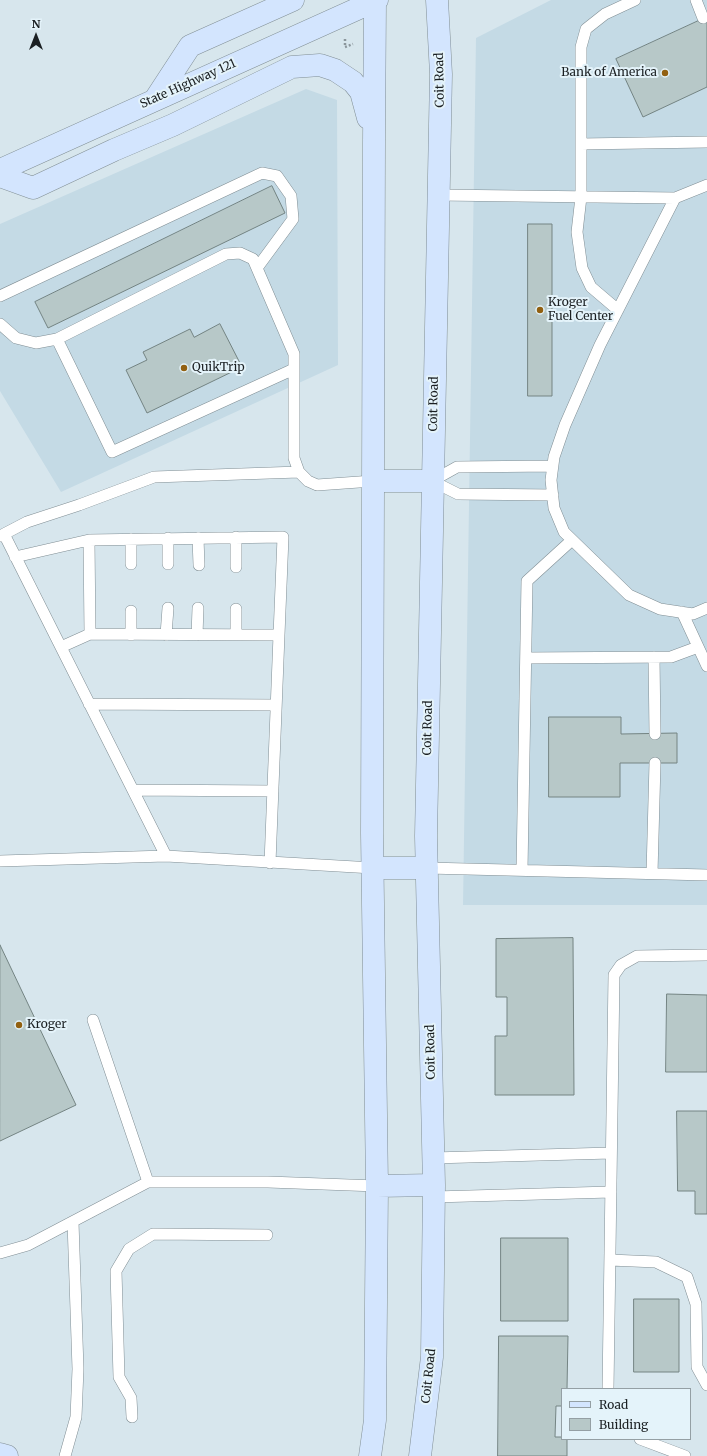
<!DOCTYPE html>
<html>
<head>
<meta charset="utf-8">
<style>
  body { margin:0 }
  #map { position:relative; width:707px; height:1456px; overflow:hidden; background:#d7e6ed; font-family:Merriweather,serif }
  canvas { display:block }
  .legend { position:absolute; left:561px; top:1388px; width:130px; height:52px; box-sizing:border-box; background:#e4f3fa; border:1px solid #949fa4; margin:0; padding:5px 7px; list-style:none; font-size:12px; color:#1b2023 }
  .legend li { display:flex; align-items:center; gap:8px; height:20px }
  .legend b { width:20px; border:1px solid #949fa4 }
  .north { position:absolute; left:16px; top:16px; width:40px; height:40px; -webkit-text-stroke:3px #e4f3fa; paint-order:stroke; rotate:0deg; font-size:11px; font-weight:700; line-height:16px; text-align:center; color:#1b2023 }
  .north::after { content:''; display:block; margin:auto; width:14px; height:18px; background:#1b2023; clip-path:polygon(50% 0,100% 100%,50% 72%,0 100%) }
</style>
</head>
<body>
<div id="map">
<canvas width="707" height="1456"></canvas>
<ul class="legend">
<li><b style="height:5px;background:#d3e5fe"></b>Road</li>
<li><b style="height:11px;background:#b7c8c8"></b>Building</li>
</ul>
<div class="north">N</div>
</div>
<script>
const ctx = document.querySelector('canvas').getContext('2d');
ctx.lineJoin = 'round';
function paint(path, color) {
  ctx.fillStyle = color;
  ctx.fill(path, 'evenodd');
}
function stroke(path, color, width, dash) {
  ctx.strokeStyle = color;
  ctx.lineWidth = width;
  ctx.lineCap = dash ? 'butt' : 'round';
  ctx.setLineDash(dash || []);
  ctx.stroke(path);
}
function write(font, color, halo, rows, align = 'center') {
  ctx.font = font + ' Merriweather,serif';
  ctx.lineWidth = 4;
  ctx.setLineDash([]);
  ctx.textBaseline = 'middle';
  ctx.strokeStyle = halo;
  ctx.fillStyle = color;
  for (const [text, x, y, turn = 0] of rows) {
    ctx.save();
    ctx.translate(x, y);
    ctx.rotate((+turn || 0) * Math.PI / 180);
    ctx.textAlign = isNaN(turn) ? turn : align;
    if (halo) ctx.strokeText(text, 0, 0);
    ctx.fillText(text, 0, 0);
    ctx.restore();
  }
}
paint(new Path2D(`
  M551,0H707V905H463L476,38Z
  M306,89L337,100L338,365L61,492L0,391V224Z`), '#c4dae5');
const building = new Path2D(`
  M707,17V87L643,117L616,59Z
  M272,186L285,213L48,328L35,302Z
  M528,224H552V396H528Z
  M220,324L242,367L147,413L126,370L147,360L143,352L190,329L194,337Z
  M549,717H621V734L677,733V763H620V797H549Z
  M573,938L574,1095H495V1036H507V997H496V939Z
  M0,945L76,1105L0,1141Z
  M667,994L707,995V1072H666Z
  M677,1111H707V1214H695V1191H678Z
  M501,1238H568V1321H501Z
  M634,1299H679V1372H634Z
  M499,1336H568L567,1389H562V1406H556L555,1437H562V1439H567V1456H498Z`);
paint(building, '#b7c8c8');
stroke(building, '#748483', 1);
const lane = new Path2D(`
  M696,0L703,18
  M581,144L707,142
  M438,195L675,198L707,185
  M675,198L600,345L565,425L554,457L551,480L554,508L564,532L629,595L660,609L693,614L707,608
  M0,296L262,173L277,176L291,196L293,219L257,268
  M618,310L591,287L582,268L577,232L581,197V47L586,29L605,14L635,0
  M0,324L16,338L36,343L57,339L226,254L240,253L253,259L294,354V458L299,472L308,481L317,485L373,481
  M57,339L112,452L294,369
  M432,481L457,467L552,466
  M432,481L458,494L553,495
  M4,534L27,522L79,505L154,477L299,472
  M0,536L4,534L166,856L373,868
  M236,537V567
  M168,538V564
  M198,538L199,565
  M131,539V564
  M89,540L90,634
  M15,557L89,540L283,537L279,635L90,634L61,647
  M236,609V635
  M131,611V635
  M682,612L707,666
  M166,635L168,608
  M197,635L198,608
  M654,657L655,734
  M526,658L671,657L698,647
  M89,704L276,705
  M133,790L273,791
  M0,861L166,856
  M270,863L279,635
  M427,868L707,875
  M522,870L527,581L572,540
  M652,873L655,763
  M93,1020L148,1182
  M433,1158L611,1153
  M434,1197L611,1192
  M0,1253L28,1245L148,1182H268L377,1186
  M610,1260L656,1262L687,1277L696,1304L697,1367L707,1385
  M608,1389L614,975L621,965L637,956L707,955
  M132,1417L131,1398L119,1377L116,1271L129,1249L153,1234L267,1235
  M640,1439L685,1456
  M65,1456L76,1417L78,1369L73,1222`);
const secondary = new Path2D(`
  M156,98L190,46L293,0
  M0,170L377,0
  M0,176L33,188L114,150L173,125L292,67L320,65L335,70L353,82L361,92L368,118
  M373,481H432
  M373,868H427
  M377,1186L434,1185
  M0,1454L7,1456
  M370,1456L375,1420L377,1186L372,833L374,144L375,0
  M420,1456L432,1357L434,1185L426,836L441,74L437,0`);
stroke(lane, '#808e94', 12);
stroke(secondary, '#808e94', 23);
stroke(new Path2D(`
  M345,39V47L353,44`), '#8b969c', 2.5, [2, 2]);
stroke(lane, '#fff', 11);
stroke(secondary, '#d3e5fe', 22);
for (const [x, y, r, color] of [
  [665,73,4,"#926010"],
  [540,310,4,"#926010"],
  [184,368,4,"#926010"],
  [19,1025,4,"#926010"]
]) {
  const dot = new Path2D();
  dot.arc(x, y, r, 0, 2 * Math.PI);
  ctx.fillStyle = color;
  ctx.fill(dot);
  stroke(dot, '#e4f3fa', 1.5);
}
write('12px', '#1b2023', '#e4f3fa', [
  ["Bank of America",657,73,"right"],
  ["Kroger",548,303],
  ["Fuel Center",548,317],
  ["QuikTrip",192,368],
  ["Kroger",27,1025]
], 'left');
write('12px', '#1b2023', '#e4f3fa', [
  ["Coit Road",440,80,-91],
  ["State Highway 121",188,84,-24],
  ["Coit Road",434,404,-89],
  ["Coit Road",428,728,-89],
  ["Coit Road",431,1052,-91],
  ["Coit Road",429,1376,-84]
]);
</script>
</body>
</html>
